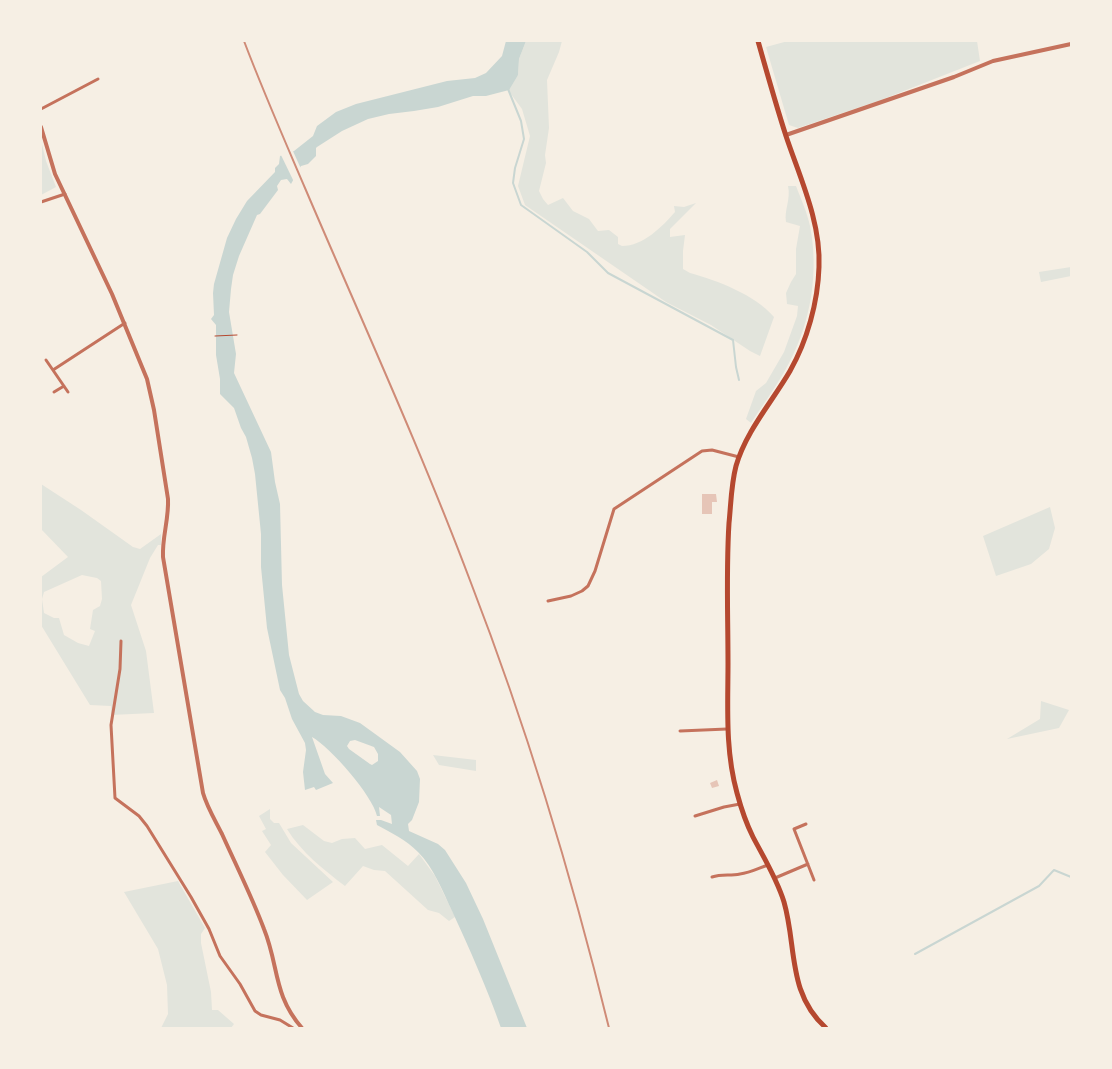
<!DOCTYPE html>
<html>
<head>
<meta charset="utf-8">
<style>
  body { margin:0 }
  #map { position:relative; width:1112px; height:1069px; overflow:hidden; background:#f6efe4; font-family:Helvetica,sans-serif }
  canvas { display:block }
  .frame { position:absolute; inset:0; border:42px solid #f6efe4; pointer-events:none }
</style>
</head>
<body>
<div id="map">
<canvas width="1112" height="1069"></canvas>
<div class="frame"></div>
</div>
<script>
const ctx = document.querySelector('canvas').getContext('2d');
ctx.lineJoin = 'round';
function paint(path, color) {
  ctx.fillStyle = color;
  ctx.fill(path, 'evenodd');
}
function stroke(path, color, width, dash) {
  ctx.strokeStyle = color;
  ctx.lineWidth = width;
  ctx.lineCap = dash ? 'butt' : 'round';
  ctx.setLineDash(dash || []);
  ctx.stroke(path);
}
paint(new Path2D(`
  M526,41H562L559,52L547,80L549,128L545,155L546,163L539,191L543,199L548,205L563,198L573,211L589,219L598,231L609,230L618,237V244L622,246C643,246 662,227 675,212L674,206L684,207L696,203L670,229V237L685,235L683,251V269L690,273C718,281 754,294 774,317L760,356L750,351L711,325L666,302L525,205L518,186L530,136L522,109L505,86L518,75L519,59Z
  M788,41H977L980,61L881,100L798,128L789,125L766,47Z
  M41,140L46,161L56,187L41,195Z
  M788,186H796C801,199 807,212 810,226C819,271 811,321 790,361C779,383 764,403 751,423L746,419L756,391L766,383L784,352L797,316L798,306L787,304L786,293L791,282L796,274V249L800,226L786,222C784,210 791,199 788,186Z
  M1071,267V276L1041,282L1039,272Z
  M41,484L81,510L133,547L140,549L161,534V545H158L150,558L131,605L146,651L154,713L111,715V706L90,705L41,625V577L68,557L41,529ZM82,575L97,578L101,581L102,599L100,606L93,610L90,629L95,631L89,646L78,643L64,635L59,618H54L44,613L42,599L44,592Z
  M1050,507L1055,528L1049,549L1031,564L996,576L983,536Z
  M1041,701L1069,710L1059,728L1007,739L1040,719Z
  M433,755L476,760V771L439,765Z
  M270,809V819L274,823H279L291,843L333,882L307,900L283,875L265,852L271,845L262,831L266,829L259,816Z
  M303,825L324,841L332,843L342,839L355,838L365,849L382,845L408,866L419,854L435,876L455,917L449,921L439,913L428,910L385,871L374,870L363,866L345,886C324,870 301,852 287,829Z
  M178,881L205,928L201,934V943L211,992L212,1010H218L234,1024L231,1028H161L168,1014L167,985L158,949L124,892Z`), '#e2e4dc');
paint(new Path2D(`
  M506,41H526L519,59L518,75L509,90L486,96H473L438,107L414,111L389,114L368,119L342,131L317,147L316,148V156L308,164L301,166L291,184L287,179L281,180L277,186L278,190L260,214L257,215L239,256L233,275L231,289L229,312L236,354L234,373L271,452L275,482L280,504L282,585L289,655L299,694L303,701L315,712L323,715L341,716L360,723L400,752L417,771L420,779L419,802L412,820L408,824L409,831L438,844L445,850L466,883L483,919L527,1028H501C487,988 470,950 452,911C443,892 434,868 418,852C406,840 392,833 377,825L376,820H381L392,824L391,815L379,807L380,816H377C373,796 330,747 312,737L325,774L333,783L316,790L314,787L305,790L303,772L306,750L305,743L292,719L285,698L280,690L267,628L261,567V534L255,474L252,458L246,437L241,428L234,408L220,394V379L216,355V325L211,319L214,315L213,293L214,284L227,238L236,219L247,201L275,172V168L279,164L280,156L294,151L313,136L317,126L336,112L356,104L447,81L475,78L486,73L502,56ZM355,740L374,747L378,754V761L372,765L370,764L349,749L347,746L350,741Z`), '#c9d6d2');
paint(new Path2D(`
  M292,149L302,171L295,184L280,153Z`), '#f6efe4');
stroke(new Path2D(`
  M508,89L521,121L524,139L515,168L513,183L521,205L587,252L608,273L733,340L736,367L739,380
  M915,954L1039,886L1054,870L1071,877`), '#c9d6d2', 2);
paint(new Path2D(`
  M702,494H716L717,502H712V514H702Z
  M717,780L719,786L712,788L710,783Z`), '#e6c5b7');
stroke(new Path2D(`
  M215,336L237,335`), '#b5482f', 1);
stroke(new Path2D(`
  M41,109L98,79
  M41,202L65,194
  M46,360L68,392
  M53,370L125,323
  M54,392L64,386
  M548,601L571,596L582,591L588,586L595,571L614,509L702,451L712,450L739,457
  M121,641L120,669L111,725L115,798L139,816L147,826L191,897L209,929L220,956L240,984L255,1011L261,1015L280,1020L293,1028
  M680,731L727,729
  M695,816L724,807L740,804
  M806,824L794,829L814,880
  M712,877C722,874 730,876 740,874C750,873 759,868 768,865
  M775,878L808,864`), '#c5725c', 3);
stroke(new Path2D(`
  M41,127L55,174L112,294L147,379L154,410L168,499C169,519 162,537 163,557L203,793C207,807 215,820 222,834C236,865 252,897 264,929C279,966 273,995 302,1028
  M786,135L954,77L993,61L1071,44`), '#c5725c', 4);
stroke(new Path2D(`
  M758,41C767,73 776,105 786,136C800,178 821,222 819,267C818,302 807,341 790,371C772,402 746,431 736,466C731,485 731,504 729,523C726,570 728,616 728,663C728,707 725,750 737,793C741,808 746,823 753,837C764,858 777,879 784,902C797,947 787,993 826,1028`), '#b5482f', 5);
stroke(new Path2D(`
  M244,41C263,91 284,139 305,188C361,319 421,450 471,583C527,728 572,877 609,1028`), '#cf8b77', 2);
</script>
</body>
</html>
